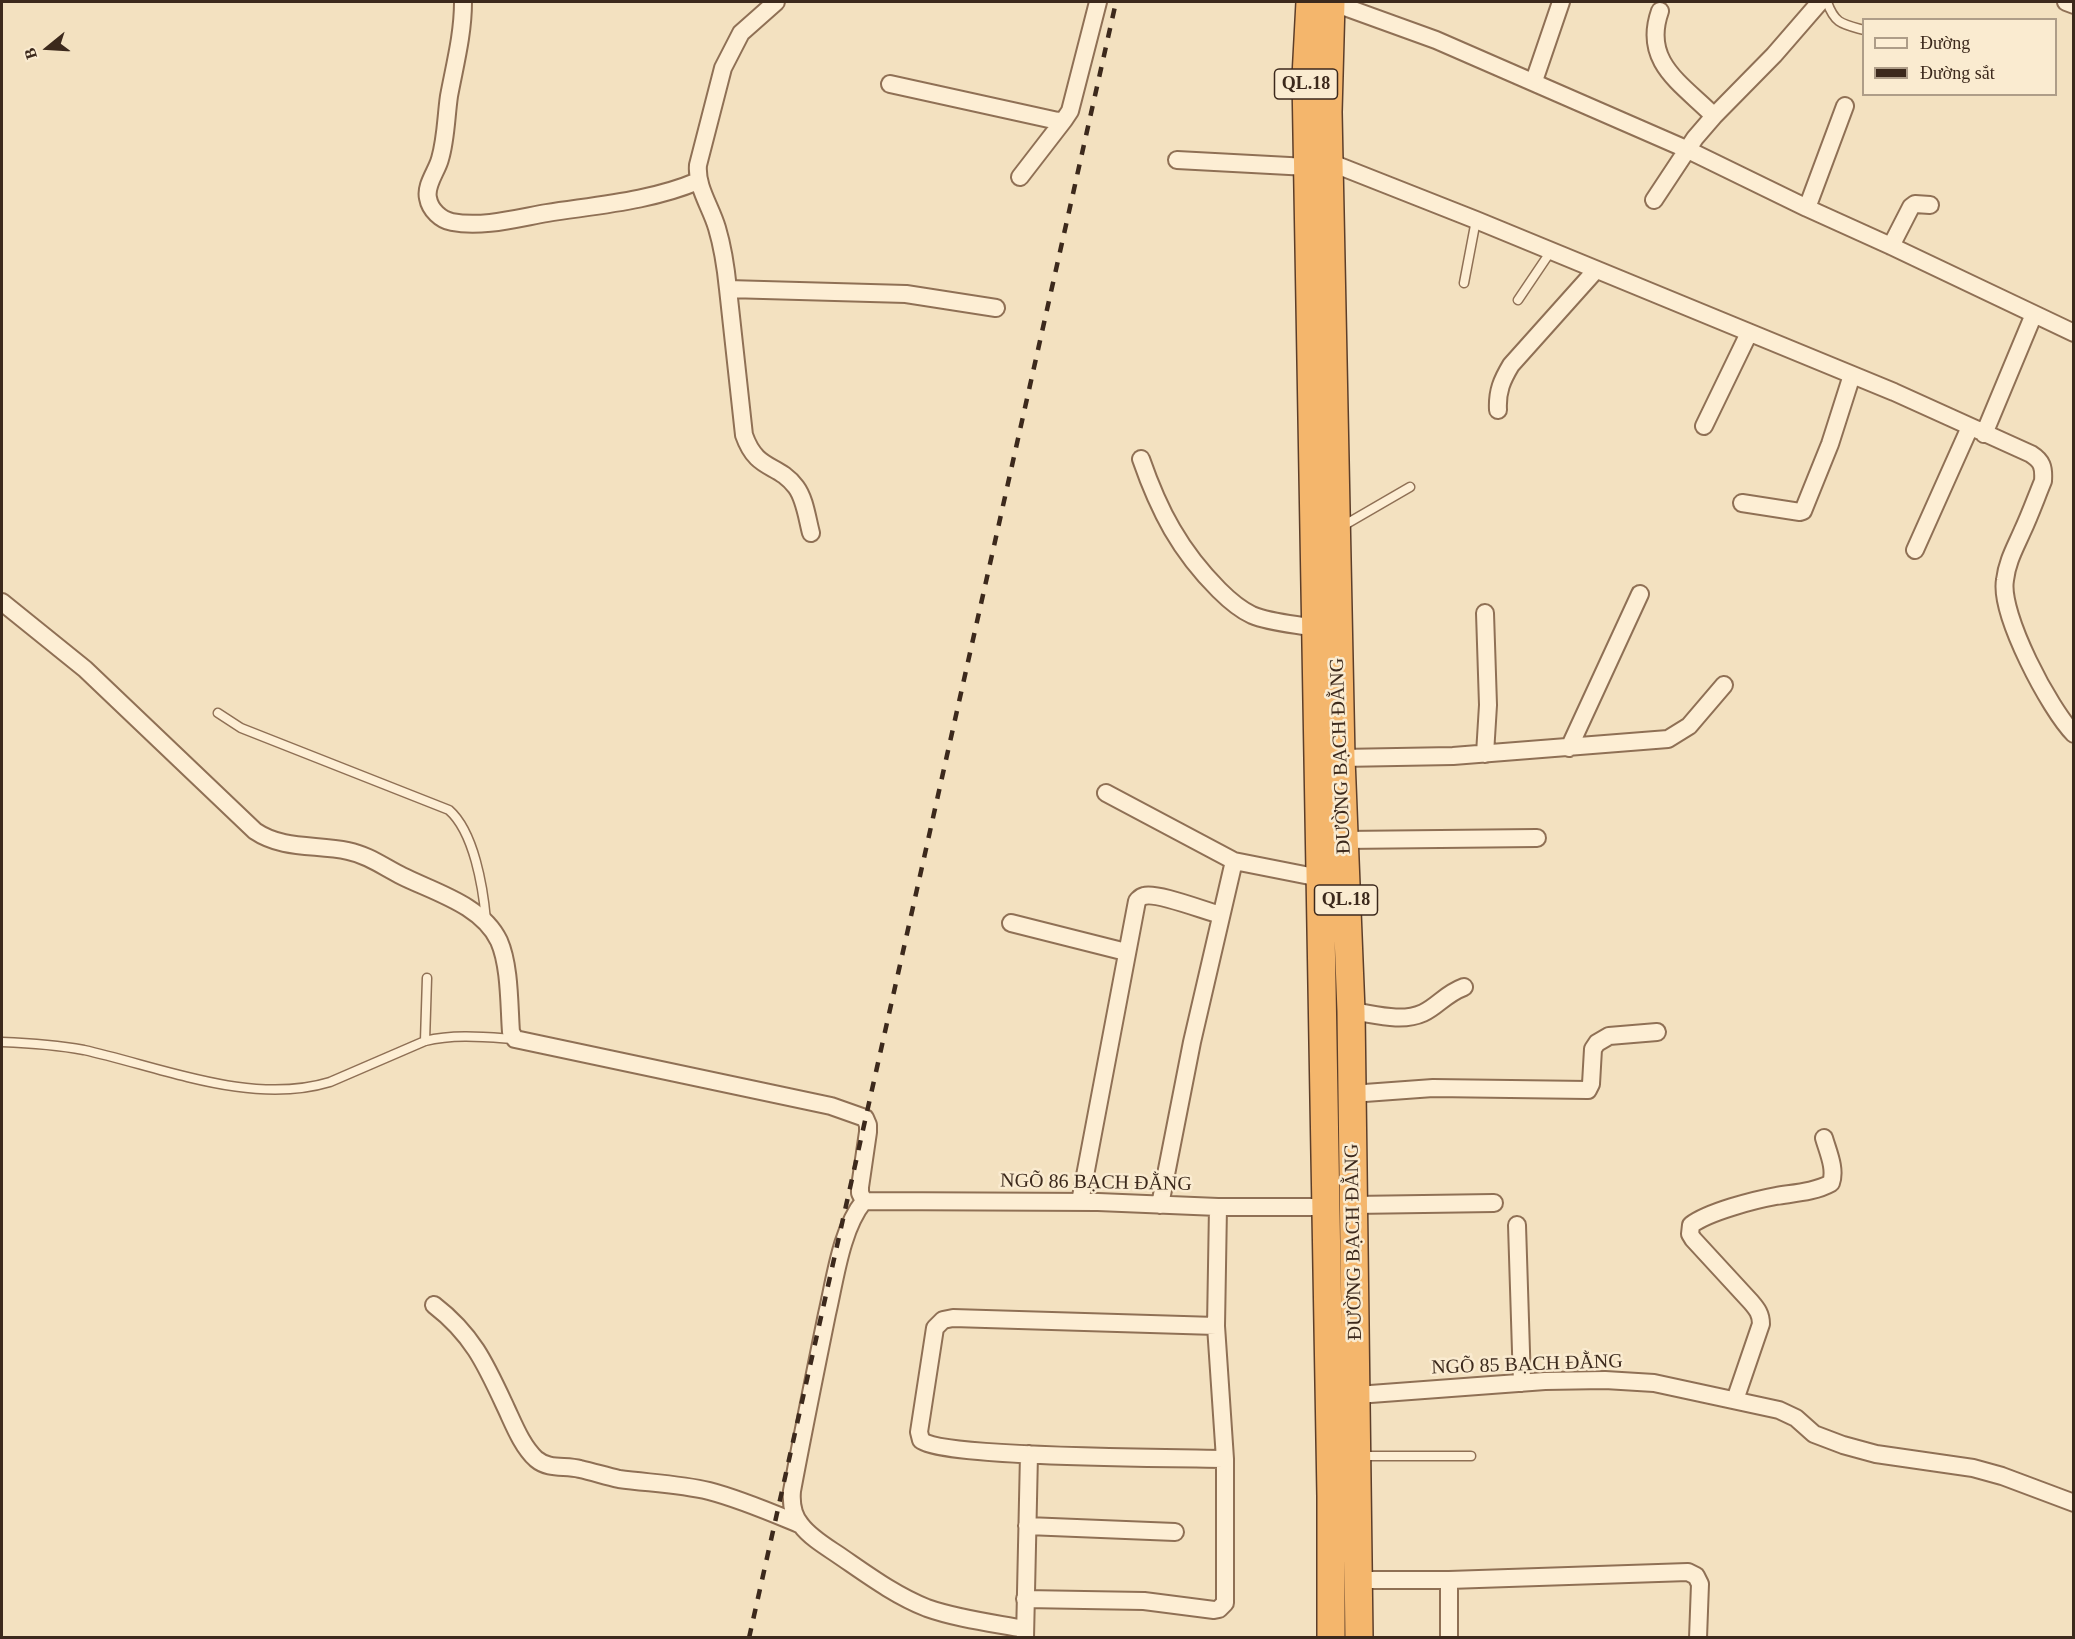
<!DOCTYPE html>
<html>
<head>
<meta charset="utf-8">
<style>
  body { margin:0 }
  #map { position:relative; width:2075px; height:1639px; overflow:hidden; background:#f3e1c0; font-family:Georgia,serif }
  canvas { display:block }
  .frame { position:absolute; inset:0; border:3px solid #3c291c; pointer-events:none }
  .legend { position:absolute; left:1862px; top:18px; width:195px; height:78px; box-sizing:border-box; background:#faebd0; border:2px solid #ae9d88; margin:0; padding:8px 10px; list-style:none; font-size:18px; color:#3c291c }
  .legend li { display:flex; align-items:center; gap:12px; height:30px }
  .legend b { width:30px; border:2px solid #ae9d88 }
  .north { position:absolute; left:18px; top:18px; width:60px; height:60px; -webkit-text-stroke:4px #faebd0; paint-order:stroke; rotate:252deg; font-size:16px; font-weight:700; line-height:24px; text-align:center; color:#3c291c }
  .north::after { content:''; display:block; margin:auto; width:21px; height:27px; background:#3c291c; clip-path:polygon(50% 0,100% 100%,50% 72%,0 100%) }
</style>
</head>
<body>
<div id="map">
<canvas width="2075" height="1639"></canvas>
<div class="frame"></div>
<ul class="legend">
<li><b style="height:8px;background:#fdeed4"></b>Đường</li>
<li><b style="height:8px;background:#3c291c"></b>Đường sắt</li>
</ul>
<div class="north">B</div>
</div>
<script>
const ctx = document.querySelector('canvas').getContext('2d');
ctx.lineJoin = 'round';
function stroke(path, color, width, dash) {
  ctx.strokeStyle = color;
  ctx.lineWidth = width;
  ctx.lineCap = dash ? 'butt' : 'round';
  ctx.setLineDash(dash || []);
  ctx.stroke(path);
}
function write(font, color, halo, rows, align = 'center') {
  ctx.font = font + ' Georgia,serif';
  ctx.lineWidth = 5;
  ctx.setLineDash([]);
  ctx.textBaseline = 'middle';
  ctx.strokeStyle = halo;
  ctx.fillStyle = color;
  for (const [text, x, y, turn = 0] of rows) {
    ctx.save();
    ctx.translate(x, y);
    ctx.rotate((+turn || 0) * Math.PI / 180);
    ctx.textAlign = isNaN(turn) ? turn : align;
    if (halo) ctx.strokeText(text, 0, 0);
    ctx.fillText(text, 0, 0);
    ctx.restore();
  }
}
const service = new Path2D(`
  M1827,2C1835,24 1842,24 1864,30
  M1464,283L1476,220
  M1518,300L1551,251
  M1341,527L1410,487
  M218,713L241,728L449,810C474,832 483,887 486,920
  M425,1041L427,978
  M2,1042C29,1043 57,1045 84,1050C161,1067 251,1106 330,1082L425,1041C454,1034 484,1037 515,1039
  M1360,1456H1471`);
const minor = new Path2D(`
  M463,2C463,34 455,64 449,96C446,117 446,139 440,159C437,171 425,185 428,198C430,210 441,220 452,222C482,228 518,218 547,213C598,205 651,201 698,181
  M776,2L741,33L723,68L698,165C696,187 711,207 717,228C723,248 726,269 728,289L906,294L996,308
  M1331,2L1436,40L1686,149L1807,208L1891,246L2074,333
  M2066,2L2074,5
  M1660,11C1642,62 1681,83 1714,116
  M1534,81L1561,2
  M890,84L1058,121L1064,120L1070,111L1098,2
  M1177,160L1308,167
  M1329,162L1476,220L1894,392L2031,454C2042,461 2044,467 2043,481C2036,498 2030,515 2022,532C2015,548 2007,562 2005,580C1999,614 2050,710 2074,734
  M1020,177L1064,120
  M1654,200L1695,138L1714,116L1774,55L1820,2
  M1807,208L1845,106
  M1891,246L1911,207L1915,204L1930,205
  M728,289L744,435C757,472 777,462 796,487C805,499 807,518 811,533
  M1498,410C1497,391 1502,380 1511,365L1596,270
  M1704,426L1749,333
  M1984,434L2034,314
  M1141,459C1159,511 1180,551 1219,590C1229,600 1239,609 1252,615C1271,623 1295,624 1316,628
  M1742,503L1800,512L1803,511L1830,444L1852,375
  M1915,550L1970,427
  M2,602L85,669L255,831C283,850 316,844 348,851C368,855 384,867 402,876C434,892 482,905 499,941C510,966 509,1005 511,1032L515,1039L831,1106L865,1118L868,1125V1132L860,1187V1193L864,1201
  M1485,613L1488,705L1485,754
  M1569,748L1640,594
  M1341,758L1453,756L1668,739L1689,726L1724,685
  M1106,793L1234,861L1320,878
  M1343,840L1537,838
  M1011,923L1126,952
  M1351,1011C1374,1014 1401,1023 1423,1013C1438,1006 1445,994 1464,987
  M1351,1094L1433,1088L1588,1090L1591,1084L1593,1049L1597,1043L1609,1036L1657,1032
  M864,1201C841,1229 835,1280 827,1314C815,1373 803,1432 792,1491C791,1503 793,1516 801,1525C810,1537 825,1546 837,1554C865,1573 894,1595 927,1608C958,1619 993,1623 1025,1629
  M864,1201L1098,1202L1218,1207H1326
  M1080,1202L1137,901C1140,898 1140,897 1144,896C1157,892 1205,911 1221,915
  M1160,1205L1192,1042L1234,861
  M1353,1205L1494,1203
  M1517,1225L1522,1383
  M434,1305C473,1335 486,1365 506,1408C514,1425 522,1446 536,1459C549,1470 565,1465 580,1469C593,1472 606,1476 619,1479C649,1483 680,1484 709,1491C740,1499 770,1512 799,1524
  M1216,1326L953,1318L943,1320L935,1328L919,1432L921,1440C941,1458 1182,1458 1225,1459
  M1357,1395L1545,1381L1605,1380L1654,1383L1779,1410L1796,1418L1814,1434L1843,1445L1876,1454L1973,1468L2002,1476L2074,1503
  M1735,1400L1761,1324C1761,1314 1757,1309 1751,1302L1693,1239L1690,1234L1691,1225C1708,1212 1754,1200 1776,1196C1794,1193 1815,1192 1831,1183C1836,1169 1828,1152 1824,1138
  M1027,1526L1175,1532
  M1359,1580H1449L1688,1572L1696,1576L1700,1584L1698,1638
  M1025,1599L1144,1601L1214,1610L1219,1609L1225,1603V1459L1216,1326L1218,1207
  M1025,1638L1029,1454
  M1449,1638V1580`);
const trunk = new Path2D(`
  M1310,2L1306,77L1331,1496V1638
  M1331,2L1328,112L1341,758L1351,1011L1359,1638`);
stroke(service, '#8f7055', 11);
stroke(minor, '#8f7055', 20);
stroke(trunk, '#5c3e2a', 30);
stroke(service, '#fdeed4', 8);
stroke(minor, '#fdeed4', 16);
stroke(trunk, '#f4b66c', 27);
stroke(new Path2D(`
  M749,1638L1116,2`), '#3c291c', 4.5, [10, 10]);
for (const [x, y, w] of [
  [1306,84,63],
  [1346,900,63]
]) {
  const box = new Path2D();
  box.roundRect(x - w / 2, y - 15, w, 30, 4.5);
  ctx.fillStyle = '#faebd0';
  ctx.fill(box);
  stroke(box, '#3c291c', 1.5);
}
write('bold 18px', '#3c291c', null, [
  ["QL.18",1306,84],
  ["QL.18",1346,900]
]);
write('20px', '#3c291c', '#faebd0', [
  ["ĐƯỜNG BẠCH ĐẰNG",1341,756,-92],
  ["NGÕ 86 BẠCH ĐẰNG",1096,1183,1],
  ["ĐƯỜNG BẠCH ĐẰNG",1354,1242,-91],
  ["NGÕ 85 BẠCH ĐẰNG",1527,1365,-2]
]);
</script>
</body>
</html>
